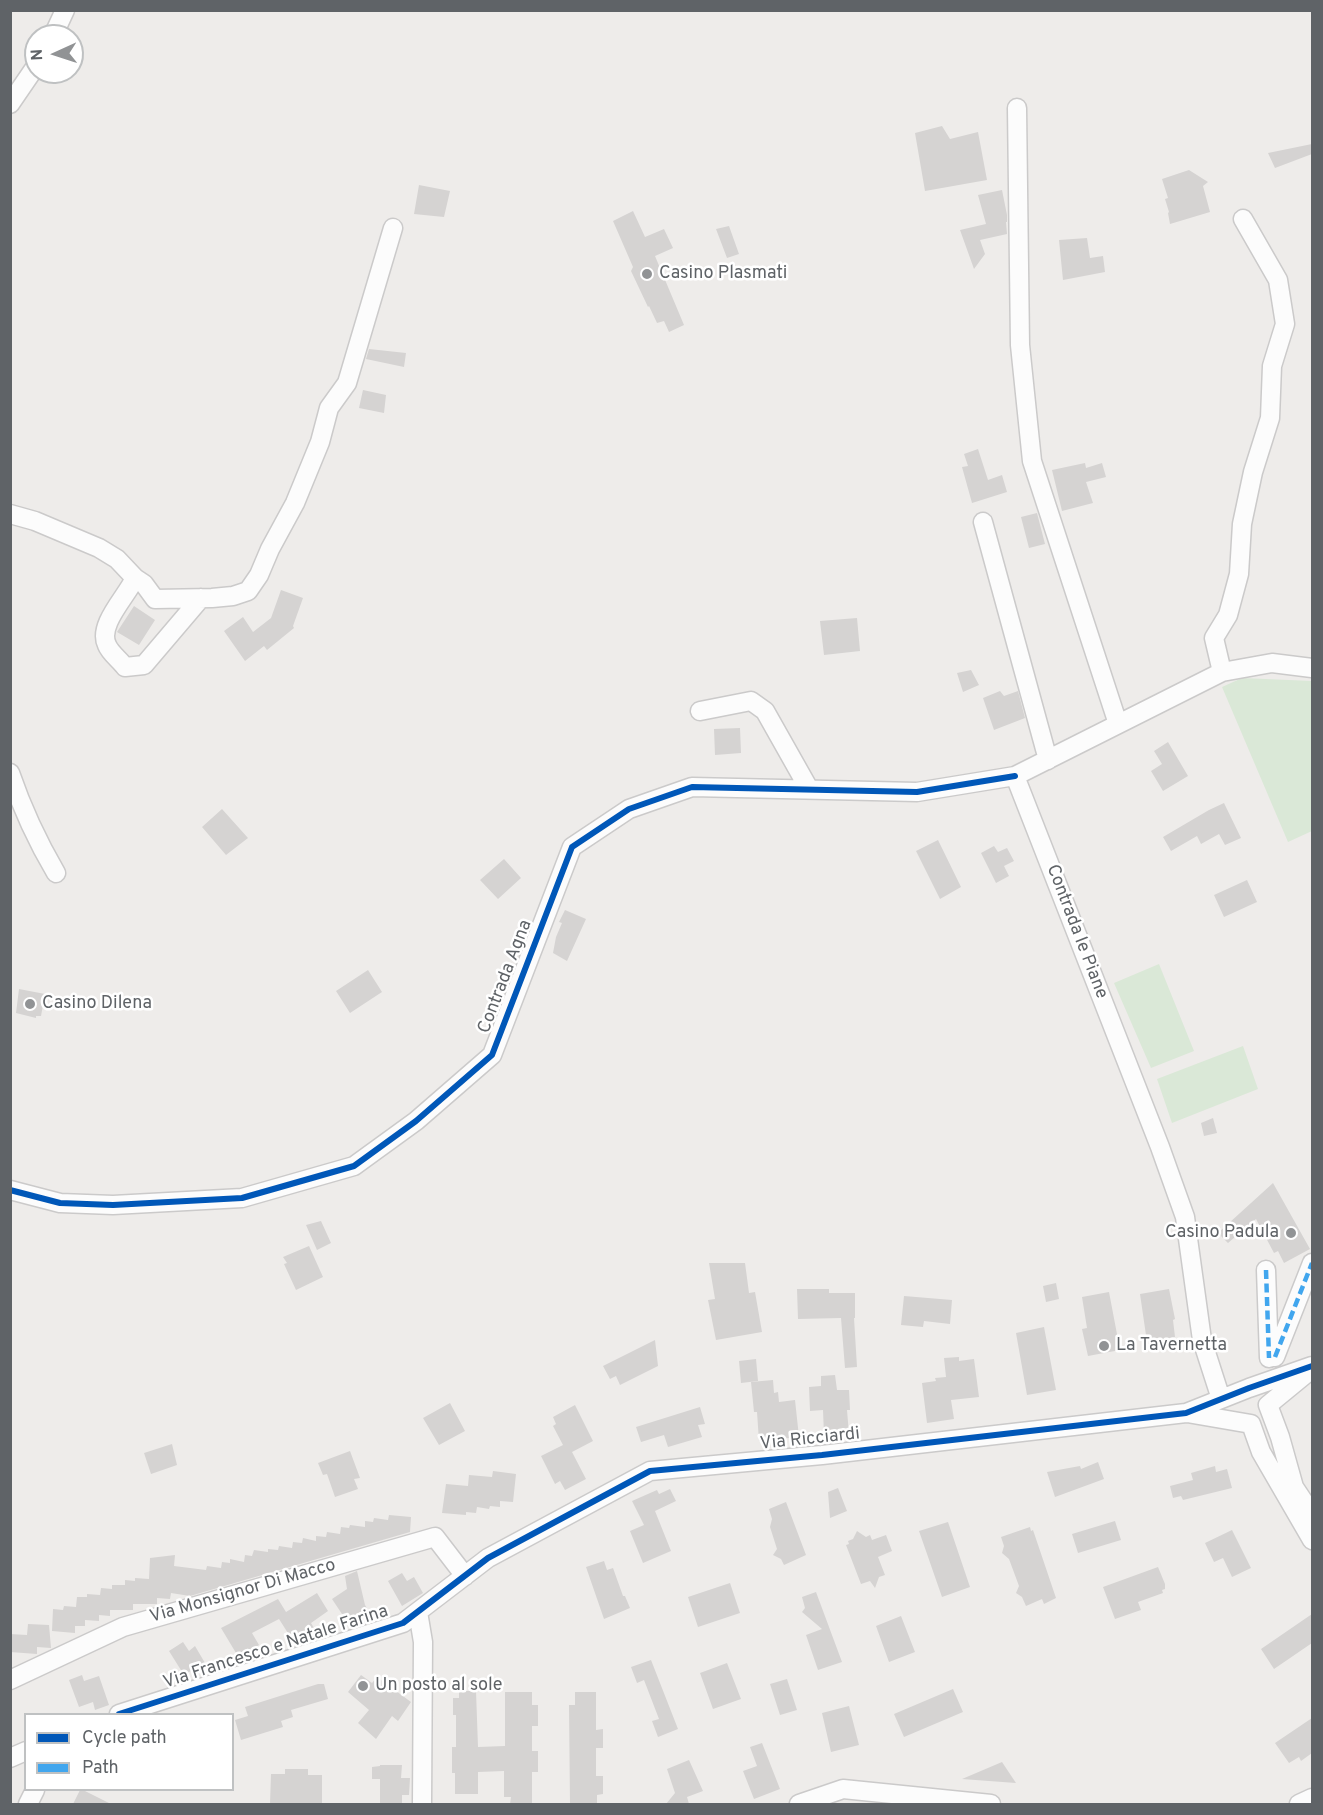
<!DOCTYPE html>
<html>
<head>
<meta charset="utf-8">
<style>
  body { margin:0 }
  #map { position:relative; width:1323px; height:1815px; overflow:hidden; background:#eeecea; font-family:Overpass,sans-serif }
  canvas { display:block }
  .frame { position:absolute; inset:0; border:12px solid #5f6367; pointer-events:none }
  .legend { position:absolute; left:24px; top:1713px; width:210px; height:78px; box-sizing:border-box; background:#fff; border:2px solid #bfc1c2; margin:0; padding:8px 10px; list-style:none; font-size:18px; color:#5f6367 }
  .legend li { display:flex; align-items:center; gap:12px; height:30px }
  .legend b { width:30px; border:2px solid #bfc1c2 }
  .north { position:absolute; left:24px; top:24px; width:60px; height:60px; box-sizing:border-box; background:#fff; border:2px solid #bfc1c2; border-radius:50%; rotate:267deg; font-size:16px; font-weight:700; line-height:24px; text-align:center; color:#5f6367 }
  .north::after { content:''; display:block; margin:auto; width:21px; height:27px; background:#919395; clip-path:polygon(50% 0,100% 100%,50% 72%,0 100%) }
</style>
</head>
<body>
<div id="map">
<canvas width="1323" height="1815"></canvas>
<div class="frame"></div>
<ul class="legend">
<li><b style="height:8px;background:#0057b8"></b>Cycle path</li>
<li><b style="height:8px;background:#41a6ee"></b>Path</li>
</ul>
<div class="north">N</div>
</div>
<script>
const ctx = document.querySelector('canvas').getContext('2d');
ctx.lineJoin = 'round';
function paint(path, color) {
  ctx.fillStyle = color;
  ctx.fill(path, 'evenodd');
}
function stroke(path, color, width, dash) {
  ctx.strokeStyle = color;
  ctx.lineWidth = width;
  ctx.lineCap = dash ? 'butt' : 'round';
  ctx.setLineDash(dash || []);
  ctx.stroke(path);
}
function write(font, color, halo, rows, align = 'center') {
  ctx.font = font + ' Overpass,sans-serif';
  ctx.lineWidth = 5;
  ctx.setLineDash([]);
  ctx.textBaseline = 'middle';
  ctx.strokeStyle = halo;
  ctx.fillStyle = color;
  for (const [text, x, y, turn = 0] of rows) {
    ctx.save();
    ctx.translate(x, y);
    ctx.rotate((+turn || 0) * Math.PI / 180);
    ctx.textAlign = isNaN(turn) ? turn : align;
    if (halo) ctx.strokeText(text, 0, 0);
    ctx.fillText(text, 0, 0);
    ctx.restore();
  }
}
paint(new Path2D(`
  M1242,678L1312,681V831L1288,842L1222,687Z
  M1159,964L1194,1051L1151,1068L1114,983Z
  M1243,1046L1258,1089L1172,1123L1157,1079Z`), '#dae8d7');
paint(new Path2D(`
  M942,126L950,139L978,132L987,180L925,191L915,133Z
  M1312,144V154L1275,168L1268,153Z
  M1189,170L1208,182L1203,186L1210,212L1170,224L1168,213L1169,212L1165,199L1168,198L1162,179Z
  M419,185L450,191L444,217L414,214Z
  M1002,190L1007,215V222H1006L1007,234L980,240L985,254L974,269L960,230L986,224L978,195Z
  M633,211L645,237L664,229L673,248L655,256L684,325L669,332L664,321L657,323L649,306L648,307L631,271L633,267L613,221Z
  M729,226L739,254L727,258L716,229Z
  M1087,238L1090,258L1103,256L1105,272L1063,280L1059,240Z
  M369,349L406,353L404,367L366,359Z
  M363,390L386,395L384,413L359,408Z
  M978,449L988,480L1002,475L1007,492L972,503L962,467L968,466L964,454Z
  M1085,463L1086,468L1102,463L1106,477L1086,482L1093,503L1062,511L1052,470Z
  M1037,513L1045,544L1029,548L1021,517Z
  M281,590L303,598L293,626L294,628L267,650L264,646L245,661L224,631L243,617L253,632L271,618Z
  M134,606L155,620L139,645L117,632Z
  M857,618L860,651L824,655L820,621Z
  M971,670L979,685L963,692L957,673Z
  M1000,691L1004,696L1018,691L1025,718L994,730L983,698Z
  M740,728L741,753L715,755L714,729Z
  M1168,742L1188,776L1163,791L1151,771L1162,764L1154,751Z
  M1224,803L1241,838L1225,845L1219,834L1201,844L1197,836L1171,851L1163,837L1209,810Z
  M222,809L248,838L226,855L202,827Z
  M938,840L961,887L940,899L916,851Z
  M994,846L998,852L1007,848L1014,861L1004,866L1009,876L996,883L981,853Z
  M504,859L521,878L498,899L480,880Z
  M1247,880L1257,902L1224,917L1214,895Z
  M565,910L586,919L567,961L553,953L556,937L562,923L559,922Z
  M368,970L382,992L350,1013L336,991Z
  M19,989L45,994L41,1016H36V1018L16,1013Z
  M1213,1118L1217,1133L1204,1136L1201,1123Z
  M1273,1183L1310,1249L1284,1263L1278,1251L1274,1253L1256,1219L1228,1243L1218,1233Z
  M321,1221L331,1243L317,1250L306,1225Z
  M309,1246L323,1277L296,1290L284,1264L287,1263L283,1257Z
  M709,1263H745L749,1293L755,1292L762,1332L716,1340L708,1300L715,1299Z
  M1056,1283L1059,1299L1046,1302L1043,1286Z
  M797,1289H829V1293H855V1318H854L857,1367L845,1368L841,1318L798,1319Z
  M1169,1289L1175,1319L1173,1320L1175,1337L1147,1342L1140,1294Z
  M1109,1292L1120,1350L1088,1356L1082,1329L1087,1328L1082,1297Z
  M904,1296L952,1300L950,1324L924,1321L923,1327L901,1325Z
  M1044,1327L1056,1390L1027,1395L1016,1333Z
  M655,1340L658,1366L620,1385L616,1376L610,1379L603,1366Z
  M959,1357V1361L974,1359L979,1397L951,1400L954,1419L927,1423L922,1383L936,1381L935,1378L946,1377L944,1358Z
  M756,1359L758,1381L741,1383L739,1361Z
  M835,1375L837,1390H849L850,1410H847L849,1434L824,1435L823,1410L810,1411L809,1387L821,1386V1376Z
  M773,1380L774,1393L778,1392L779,1402L795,1400L799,1437L759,1441L757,1412H754L751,1382Z
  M450,1403L465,1431L439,1445L423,1418Z
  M575,1405L593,1441L572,1452L586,1479L565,1490L560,1481L555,1484L541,1456L563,1445L553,1426L556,1424L553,1417Z
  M700,1407L705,1424L698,1425L702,1437L668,1447L664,1435L641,1442L636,1427Z
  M172,1444L177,1465L151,1474L144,1453Z
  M350,1451L360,1478L354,1479L358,1489L335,1497L327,1474L323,1475L318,1463Z
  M1098,1462L1104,1479L1055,1497L1047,1472L1080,1466L1081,1469Z
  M1215,1466L1216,1472L1227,1469L1232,1488L1183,1500L1181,1496L1173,1498L1170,1486L1193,1480L1191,1473Z
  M493,1471L516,1474L513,1502L500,1501V1507L490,1506L489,1509L477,1507L476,1513L466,1512V1515L442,1513L446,1484L468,1486L469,1475L492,1477Z
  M838,1488L847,1511L830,1518L828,1492Z
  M670,1489L676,1501L655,1511L671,1551L643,1563L630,1531L644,1525L632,1501L657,1490L659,1494Z
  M786,1502L806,1555L784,1565L781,1559L773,1555L777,1549L770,1527L772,1519L769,1509Z
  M389,1515L411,1517L410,1532L190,1596L171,1593L170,1599L157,1598V1604H133V1610H110V1616L99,1615V1621L85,1620V1626H75V1633L52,1631L53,1609L63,1610L64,1606L76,1607L77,1597H87V1594L100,1595L101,1588L112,1589V1585H125V1580L135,1581V1578L149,1579L150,1558L175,1555L174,1566L206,1570L207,1566L221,1568L222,1562L230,1563V1559L244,1562L245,1555L252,1556L254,1550L268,1552V1549L278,1550L279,1546L292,1548L293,1542L302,1543L303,1538L316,1541V1536L326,1537L327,1532L340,1534L341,1527L349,1528L350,1525L365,1527V1521L373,1522L374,1518L388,1520Z
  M1115,1521L1121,1540L1078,1553L1072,1534Z
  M948,1522L970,1587L942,1597L919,1531Z
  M1030,1527L1031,1531L1033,1530L1056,1598L1044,1604L1042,1599L1026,1606L1022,1597L1016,1593L1019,1586L1009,1559L1002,1553L1004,1546L1001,1537Z
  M1232,1530L1251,1568L1232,1577L1223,1558L1214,1562L1205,1543Z
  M857,1531L866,1537L870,1535L872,1540L886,1535L892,1551L878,1557L885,1575L879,1577L875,1588L870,1581L861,1584L846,1545L849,1544L848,1541L853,1539Z
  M604,1561L607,1570L613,1568L623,1596H625L630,1608L604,1619L586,1567Z
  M1158,1567L1165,1584V1589L1162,1590L1163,1593L1138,1602L1141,1610L1115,1619L1103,1587Z
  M357,1571L365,1605L368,1610L348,1623L332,1599L347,1589L345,1576Z
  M402,1573L407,1581L414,1577L423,1593L402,1606L388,1581Z
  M730,1583L740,1613L698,1627L688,1597Z
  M816,1592L842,1662L818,1670L806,1635L822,1629L802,1612L805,1608L802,1597Z
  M317,1593L328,1611L311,1623L314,1628L293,1641L279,1619L252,1633L259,1645L239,1658L221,1628L278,1599L286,1612Z
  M1312,1614V1643L1274,1669L1261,1649Z
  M901,1616L915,1652L889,1662L876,1626Z
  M28,1624L49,1625L51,1648L37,1647V1654L10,1652V1634L27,1635Z
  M183,1642L189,1651L195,1646L205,1663L184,1675L169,1651Z
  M651,1660L678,1729L658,1737L652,1721L659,1719L644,1680L637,1683L631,1667Z
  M727,1663L741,1699L713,1709L700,1673Z
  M82,1675L84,1681L99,1676L109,1705L95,1710L93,1702L79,1707L69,1680Z
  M361,1675L372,1683L377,1677L411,1702L398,1721L392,1716L376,1739L358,1723L369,1710L348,1692Z
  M787,1679L797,1710L780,1715L770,1684Z
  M318,1684H324L328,1699L291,1710L293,1717L281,1721L283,1727L241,1740L235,1720L248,1716L245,1707Z
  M953,1689L963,1712L904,1737L894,1714Z
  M459,1691H476L478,1747L505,1746V1692H532V1705H538V1726H532V1751H538V1772H532V1804H510L511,1797H504V1771L478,1772V1794H455V1773H452V1747H456V1715H453V1698H459Z
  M575,1692H596V1730L603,1729V1748H596V1776H603V1794L597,1795V1804H570L569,1705H575Z
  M849,1706L859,1745L831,1752L822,1713Z
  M1312,1718V1753L1301,1761L1299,1757L1289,1763L1275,1743Z
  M762,1743L780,1789L754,1799L743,1771L757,1766L750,1747Z
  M689,1760L703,1791L687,1797L689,1804H666L675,1793L667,1769Z
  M1002,1762L1016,1783L962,1779Z
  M380,1765H402L401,1778H410L409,1795H402V1804H380V1779H372V1767L380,1766Z
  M285,1769H308V1775H322V1803L270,1804L271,1774H285Z
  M80,1790H83L111,1804H73Z`), '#d5d3d2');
const minor = new Path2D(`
  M53,36L65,10
  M10,104L36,66
  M1017,108L1020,345L1032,461L1118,724
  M10,514L35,521L99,548L117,559L135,578L144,584L155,599L212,598L233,596L248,591L259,575L270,549L295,503L320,442L329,408L347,383L393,228
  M983,522L1048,760
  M135,578C127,596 97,625 107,645C110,653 120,660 125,667L144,665L201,598
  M1222,672L1214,638L1228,615L1239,574L1242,524L1253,472L1270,418L1272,366L1285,324L1278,280L1243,219
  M700,711L751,701L765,711L809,789
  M10,773C23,811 36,839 56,873
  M10,1190L60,1203L113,1205L242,1198L354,1166L416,1121L492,1055L572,847L629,809L692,787L917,792L1015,776
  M1266,1270L1269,1358
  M1275,1357L1312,1263
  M1307,1373L1268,1405L1280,1437L1294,1487L1312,1514
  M1221,1399L1202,1340L1185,1217L1160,1147L1015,776L1222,672L1272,663L1312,668
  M1187,1413L1251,1424L1261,1452L1312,1540
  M418,1612L423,1642L422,1804
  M10,1680L123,1627L435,1537L465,1576
  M119,1714L403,1623L488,1558L650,1471L822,1455L1186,1413L1249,1388L1312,1366
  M10,1758L26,1751
  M28,1804L35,1790
  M799,1804L843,1789L991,1804
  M1299,1804L1312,1798`);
stroke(minor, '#cbcaca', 21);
stroke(minor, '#fcfcfc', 18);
stroke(new Path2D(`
  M1266,1270L1269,1358
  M1275,1357L1312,1263`), '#41a6ee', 4.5, [9, 4.5]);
stroke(new Path2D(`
  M10,1190L60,1203L113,1205L242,1198L354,1166L416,1121L492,1055L572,847L629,809L692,787L917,792L1015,776
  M119,1714L403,1623L488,1558L650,1471L822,1455L1186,1413L1249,1388L1312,1366`), '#0057b8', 6);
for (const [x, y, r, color] of [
  [647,274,6,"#919395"],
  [30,1004,6,"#919395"],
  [1291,1233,6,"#919395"],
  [1104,1346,6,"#919395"],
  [363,1686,6,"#919395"]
]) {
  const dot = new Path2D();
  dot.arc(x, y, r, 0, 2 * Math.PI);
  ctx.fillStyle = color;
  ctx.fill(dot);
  stroke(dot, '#fff', 2);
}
write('18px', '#5f6367', '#fff', [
  ["Casino Plasmati",659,274],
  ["Casino Dilena",42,1004],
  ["Casino Padula",1279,1233,"right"],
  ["La Tavernetta",1116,1346],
  ["Un posto al sole",375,1686]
], 'left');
write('18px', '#5f6367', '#fff', [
  ["Contrada le Piane",1076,932,69],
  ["Contrada Agna",506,977,-69],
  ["Via Ricciardi",810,1440,-6],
  ["Via Monsignor Di Macco",243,1592,-16],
  ["Via Francesco e Natale Farina",276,1648,-18]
]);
</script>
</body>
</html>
